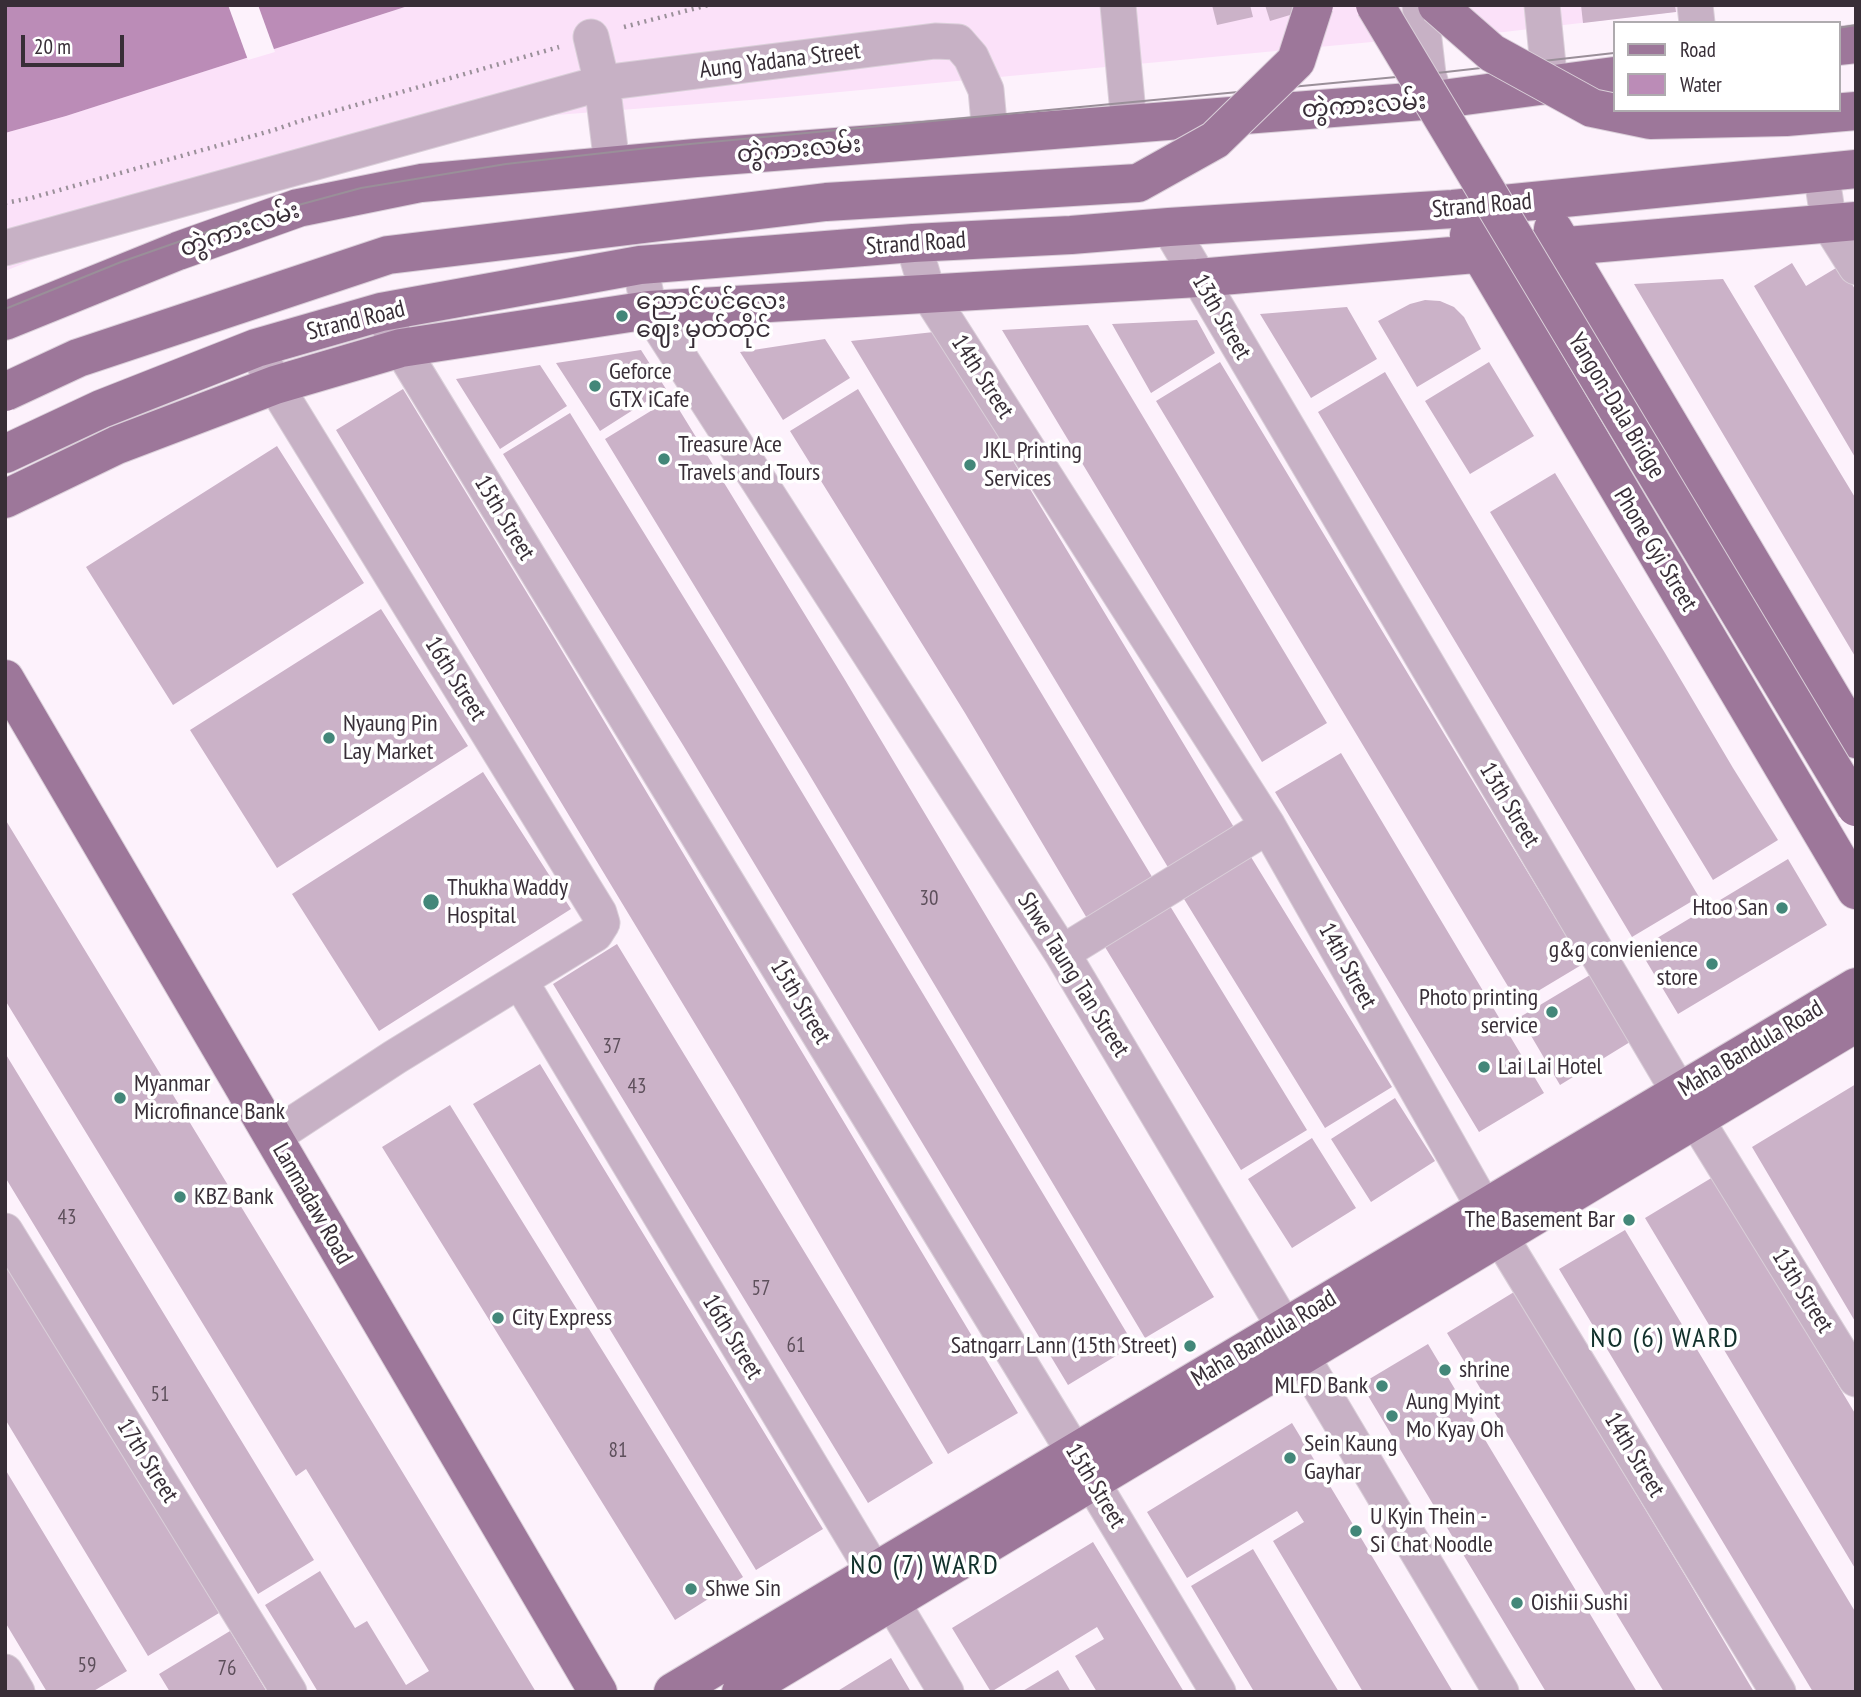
<!DOCTYPE html>
<html>
<head>
<meta charset="utf-8">
<style>
  body { margin:0 }
  #map { position:relative; width:1861px; height:1697px; overflow:hidden; background:#fdf2fc; font-family:"PT Sans Narrow",sans-serif }
  canvas { display:block }
  .frame { position:absolute; inset:0; border:7px solid #382e37; pointer-events:none }
  .legend { position:absolute; left:1613px; top:21px; width:228px; height:91px; box-sizing:border-box; background:#fff; border:2px solid #afabaf; margin:0; padding:9px 12px; list-style:none; font-size:21px; color:#382e37 }
  .legend li { display:flex; align-items:center; gap:14px; height:35px }
  .legend b { width:35px; border:2px solid #afabaf }
  .scale { position:absolute; left:21px; top:35px; width:103px; height:32px; box-sizing:border-box; border:4px solid #382e37; border-top:0; padding-left:9px; font-size:21px; line-height:24px; white-space:nowrap; color:#382e37; -webkit-text-stroke:5px #fff; paint-order:stroke }
</style>
</head>
<body>
<div id="map">
<canvas width="1861" height="1697"></canvas>
<div class="frame"></div>
<ul class="legend">
<li><b style="height:9px;background:#9d779a"></b>Road</li>
<li><b style="height:19px;background:#bb8cb7"></b>Water</li>
</ul>
<div class="scale">20 m</div>
</div>
<script>
const ctx = document.querySelector('canvas').getContext('2d');
ctx.lineJoin = 'round';
function paint(path, color) {
  ctx.fillStyle = color;
  ctx.fill(path, 'evenodd');
}
function stroke(path, color, width, dash) {
  ctx.strokeStyle = color;
  ctx.lineWidth = width;
  ctx.lineCap = dash ? 'butt' : 'round';
  ctx.setLineDash(dash || []);
  ctx.stroke(path);
}
function write(font, color, halo, rows, align = 'center') {
  ctx.font = font + ' "PT Sans Narrow","Noto Sans Myanmar",sans-serif';
  ctx.lineWidth = 7;
  ctx.setLineDash([]);
  ctx.textBaseline = 'middle';
  ctx.strokeStyle = halo;
  ctx.fillStyle = color;
  for (const [text, x, y, turn = 0] of rows) {
    ctx.save();
    ctx.translate(x, y);
    ctx.rotate((+turn || 0) * Math.PI / 180);
    ctx.textAlign = isNaN(turn) ? turn : align;
    if (halo) ctx.strokeText(text, 0, 0);
    ctx.fillText(text, 0, 0);
    ctx.restore();
  }
}
paint(new Path2D(`
  M411,5H1735L1504,32L1425,37L776,98L556,115L410,138L255,172L5,271V133L66,116Z`), '#fbe1f9');
paint(new Path2D(`
  M5,5H411L66,116L5,133Z`), '#bb8cb7');
paint(new Path2D(`
  M228,5H258L275,52L248,60Z`), '#fdf2fc');
paint(new Path2D(`
  M1212,5H1250L1253,17L1217,25Z
  M1265,5H1309L1310,9L1270,21Z
  M1581,5H1675L1676,12L1583,23Z
  M1792,263L1806,286L1841,265L1856,291V459L1754,286Z
  M1723,279L1856,499V658L1634,284Z
  M1425,300L1440,301L1454,307L1464,317L1481,349L1417,387L1378,321L1410,304Z
  M1347,307L1377,359L1311,398L1260,314Z
  M1197,320L1215,353L1151,393L1112,324Z
  M1088,325L1327,723L1262,762L1002,330Z
  M934,332L992,426L1235,829L1169,869L851,341Z
  M825,339L850,378L783,420L740,352Z
  M641,350L666,389L600,431L556,363Z
  M1220,362L1583,964L1518,1003L1156,401Z
  M1489,362L1534,436L1470,474L1425,401Z
  M540,365L567,406L500,449L456,379Z
  M1385,372L1699,897L1632,937L1318,412Z
  M403,389L555,639L1018,1413L948,1454L735,1090L336,430Z
  M858,389L1154,880L1088,920L965,713L790,431Z
  M672,398L845,680L1214,1297L1145,1338L806,769L605,439Z
  M570,413L728,669L1134,1345L1068,1385L683,745L503,454Z
  M277,446L364,583L173,705L86,567Z
  M1555,473L1665,653L1733,768L1778,840L1713,880L1490,512Z
  M381,609L468,746L277,868L190,730Z
  M1341,753L1544,1093L1479,1132L1275,792Z
  M483,772L571,909L379,1031L292,894Z
  M5,819L346,1379L536,1692H318L300,1662L265,1605L320,1571L355,1628L367,1621L406,1685L429,1671L306,1469L296,1476L5,1000Z
  M1251,857L1392,1087L1325,1128L1184,899Z
  M1788,859L1827,925L1678,1014L1639,949Z
  M1170,906L1307,1130L1241,1170L1105,947Z
  M617,944L933,1463L868,1503L553,984Z
  M1590,975L1630,1042L1560,1085L1520,1017Z
  M5,1053L314,1560L258,1594L5,1177Z
  M540,1064L823,1529L756,1570L473,1104Z
  M1856,1084V1323L1752,1147Z
  M1395,1098L1435,1161L1371,1202L1331,1139Z
  M450,1105L743,1577L675,1620L382,1147Z
  M1312,1138L1356,1208L1292,1248L1248,1179Z
  M1713,1177L1856,1415V1570L1645,1218Z
  M1625,1230L1856,1613V1692H1813L1559,1269Z
  M5,1260L219,1613L148,1656L5,1419Z
  M1514,1292L1686,1577L1754,1692H1664L1580,1554L1447,1333Z
  M1428,1344L1490,1448L1637,1692H1546L1446,1526L1361,1384Z
  M1292,1423L1339,1501L1453,1692H1363L1273,1541L1304,1522L1297,1511L1187,1578L1147,1512Z
  M5,1469L127,1671L92,1692H47L5,1622Z
  M1093,1542L1184,1692H1097L1075,1656L1104,1639L1097,1627L991,1692L952,1628Z
  M1253,1549L1315,1653L1339,1692H1254L1253,1690L1191,1586Z
  M230,1631L267,1692H170L159,1674Z
  M891,1658L911,1692H836Z
  M1058,1670L1071,1692H1021Z`), '#cbb2c8');
const minor = new Path2D(`
  M1118,5L1129,124
  M1420,5L1428,74L1435,98
  M1542,5L1550,85
  M1695,5L1697,23
  M591,37L602,83L612,165
  M1821,172L1829,224L1856,267
  M1169,227L1679,1092L1856,1379
  M913,243L928,293L1268,826L1500,1236L1778,1692
  M5,248L602,83L935,41L958,42L971,57L986,90L990,134
  M640,265L649,310L1062,953L1501,1692
  M381,312L401,348L1074,1452L1218,1692
  M256,348L275,385L599,913L602,923L595,934L395,1057L273,1137
  M1062,953L1268,826
  M520,981L946,1692
  M5,1231L289,1692
  M5,1672L17,1692`);
const major = new Path2D(`
  M1838,46L1856,44
  M1553,229L1856,739
  M1469,235L1856,890
  M5,321L178,251L298,208L421,183L696,158L1435,100L1614,76
  M5,454L101,409L256,348L381,312L640,265L913,243L1071,235L1169,227L1453,209L1856,169
  M5,499L117,445L275,385L401,348L649,310L1198,278L1856,221
  M5,679L598,1692
  M673,1692L1856,987
  M741,1692L1856,1023`);
stroke(minor, '#dacfd9', 37);
stroke(major, '#dacfd9', 40);
stroke(new Path2D(`
  M624,27L708,5
  M5,203L31,198L274,130L300,121L559,47`), '#9b909a', 4.5, [2, 5]);
stroke(minor, '#c7b1c5', 35);
stroke(major, '#9d779a', 38);
stroke(new Path2D(`
  M1838,28L1856,25
  M5,309L121,262L232,223L361,188L506,164L648,148L1428,74L1614,53`), '#9a8f99', 2);
const majorBridge = new Path2D(`
  M1375,5L1856,807
  M1437,5L1492,53L1592,108L1650,120L1786,117L1856,111
  M5,392L78,358L388,255L826,202L1138,183L1215,140L1296,61L1314,5`);
stroke(majorBridge, '#dacfd9', 40, []);
stroke(majorBridge, '#9d779a', 38);
for (const [x, y, r, color] of [
  [622,316,7,"#438779"],
  [595,386,7,"#438779"],
  [664,459,7,"#438779"],
  [970,465,7,"#438779"],
  [329,738,7,"#438779"],
  [431,902,9,"#438779"],
  [1782,908,7,"#438779"],
  [1712,964,7,"#438779"],
  [1552,1012,7,"#438779"],
  [1484,1067,7,"#438779"],
  [120,1098,7,"#438779"],
  [180,1197,7,"#438779"],
  [1629,1220,7,"#438779"],
  [498,1318,7,"#438779"],
  [1190,1346,7,"#438779"],
  [1445,1370,7,"#438779"],
  [1382,1386,7,"#438779"],
  [1392,1416,7,"#438779"],
  [1290,1458,7,"#438779"],
  [1356,1531,7,"#438779"],
  [691,1589,7,"#438779"],
  [1517,1603,7,"#438779"]
]) {
  const dot = new Path2D();
  dot.arc(x, y, r, 0, 2 * Math.PI);
  ctx.fillStyle = color;
  ctx.fill(dot);
  stroke(dot, '#fff', 2.5);
}
write('21px', '#5d4f5b', null, [
  ["30",929,899],
  ["37",612,1047],
  ["43",637,1087],
  ["43",67,1218],
  ["57",761,1289],
  ["61",796,1346],
  ["51",160,1395],
  ["81",618,1451],
  ["59",87,1666],
  ["76",227,1669]
]);
write('24px', '#382e37', '#fff', [
  ["Aung Yadana Street",780,61,-7],
  ["တွဲကားလမ်း",1364,106,-4],
  ["တွဲကားလမ်း",799,150,-5],
  ["Strand Road",1482,206,-5],
  ["တွဲကားလမ်း",240,230,-19],
  ["Strand Road",916,244,-4],
  ["13th Street",1221,317,60],
  ["Strand Road",356,321,-14],
  ["14th Street",982,377,57],
  ["Yangon-Dala Bridge",1616,406,59],
  ["15th Street",504,518,59],
  ["Phone Gyi Street",1655,550,59],
  ["16th Street",455,679,58],
  ["13th Street",1509,805,59],
  ["14th Street",1347,966,61],
  ["Shwe Taung Tan Street",1073,975,58],
  ["15th Street",800,1002,59],
  ["Maha Bandula Road",1751,1049,-31],
  ["Lanmadaw Road",312,1204,60],
  ["13th Street",1802,1291,58],
  ["16th Street",732,1337,59],
  ["Maha Bandula Road",1264,1339,-31],
  ["14th Street",1634,1455,59],
  ["17th Street",147,1461,58],
  ["15th Street",1095,1486,59]
]);
write('24px', '#382e37', '#fff', [
  ["ညောင်ပင်လေး",636,302],
  ["ဈေး မှတ်တိုင်",636,330],
  ["Geforce",609,372],
  ["GTX iCafe",609,400],
  ["Treasure Ace",678,445],
  ["Travels and Tours",678,473],
  ["JKL Printing",984,451],
  ["Services",984,479],
  ["Nyaung Pin",343,724],
  ["Lay Market",343,752],
  ["Thukha Waddy",447,888],
  ["Hospital",447,916],
  ["Htoo San",1768,908,"right"],
  ["g&g convienience",1698,950,"right"],
  ["store",1698,978,"right"],
  ["Photo printing",1538,998,"right"],
  ["service",1538,1026,"right"],
  ["Lai Lai Hotel",1498,1067],
  ["Myanmar",134,1084],
  ["Microfinance Bank",134,1112],
  ["KBZ Bank",194,1197],
  ["The Basement Bar",1615,1220,"right"],
  ["City Express",512,1318],
  ["Satngarr Lann (15th Street)",1176,1346,"right"],
  ["shrine",1459,1370],
  ["MLFD Bank",1368,1386,"right"],
  ["Aung Myint",1406,1402],
  ["Mo Kyay Oh",1406,1430],
  ["Sein Kaung",1304,1444],
  ["Gayhar",1304,1472],
  ["U Kyin Thein -",1370,1517],
  ["Si Chat Noodle",1370,1545],
  ["Shwe Sin",705,1589],
  ["Oishii Sushi",1531,1603]
], 'left');
ctx.letterSpacing = '2px';
write('28px', '#11312b', '#fff', [
  ["NO (6) WARD",1665,1339],
  ["NO (7) WARD",925,1566]
]);
ctx.letterSpacing = '0px';
</script>
</body>
</html>
